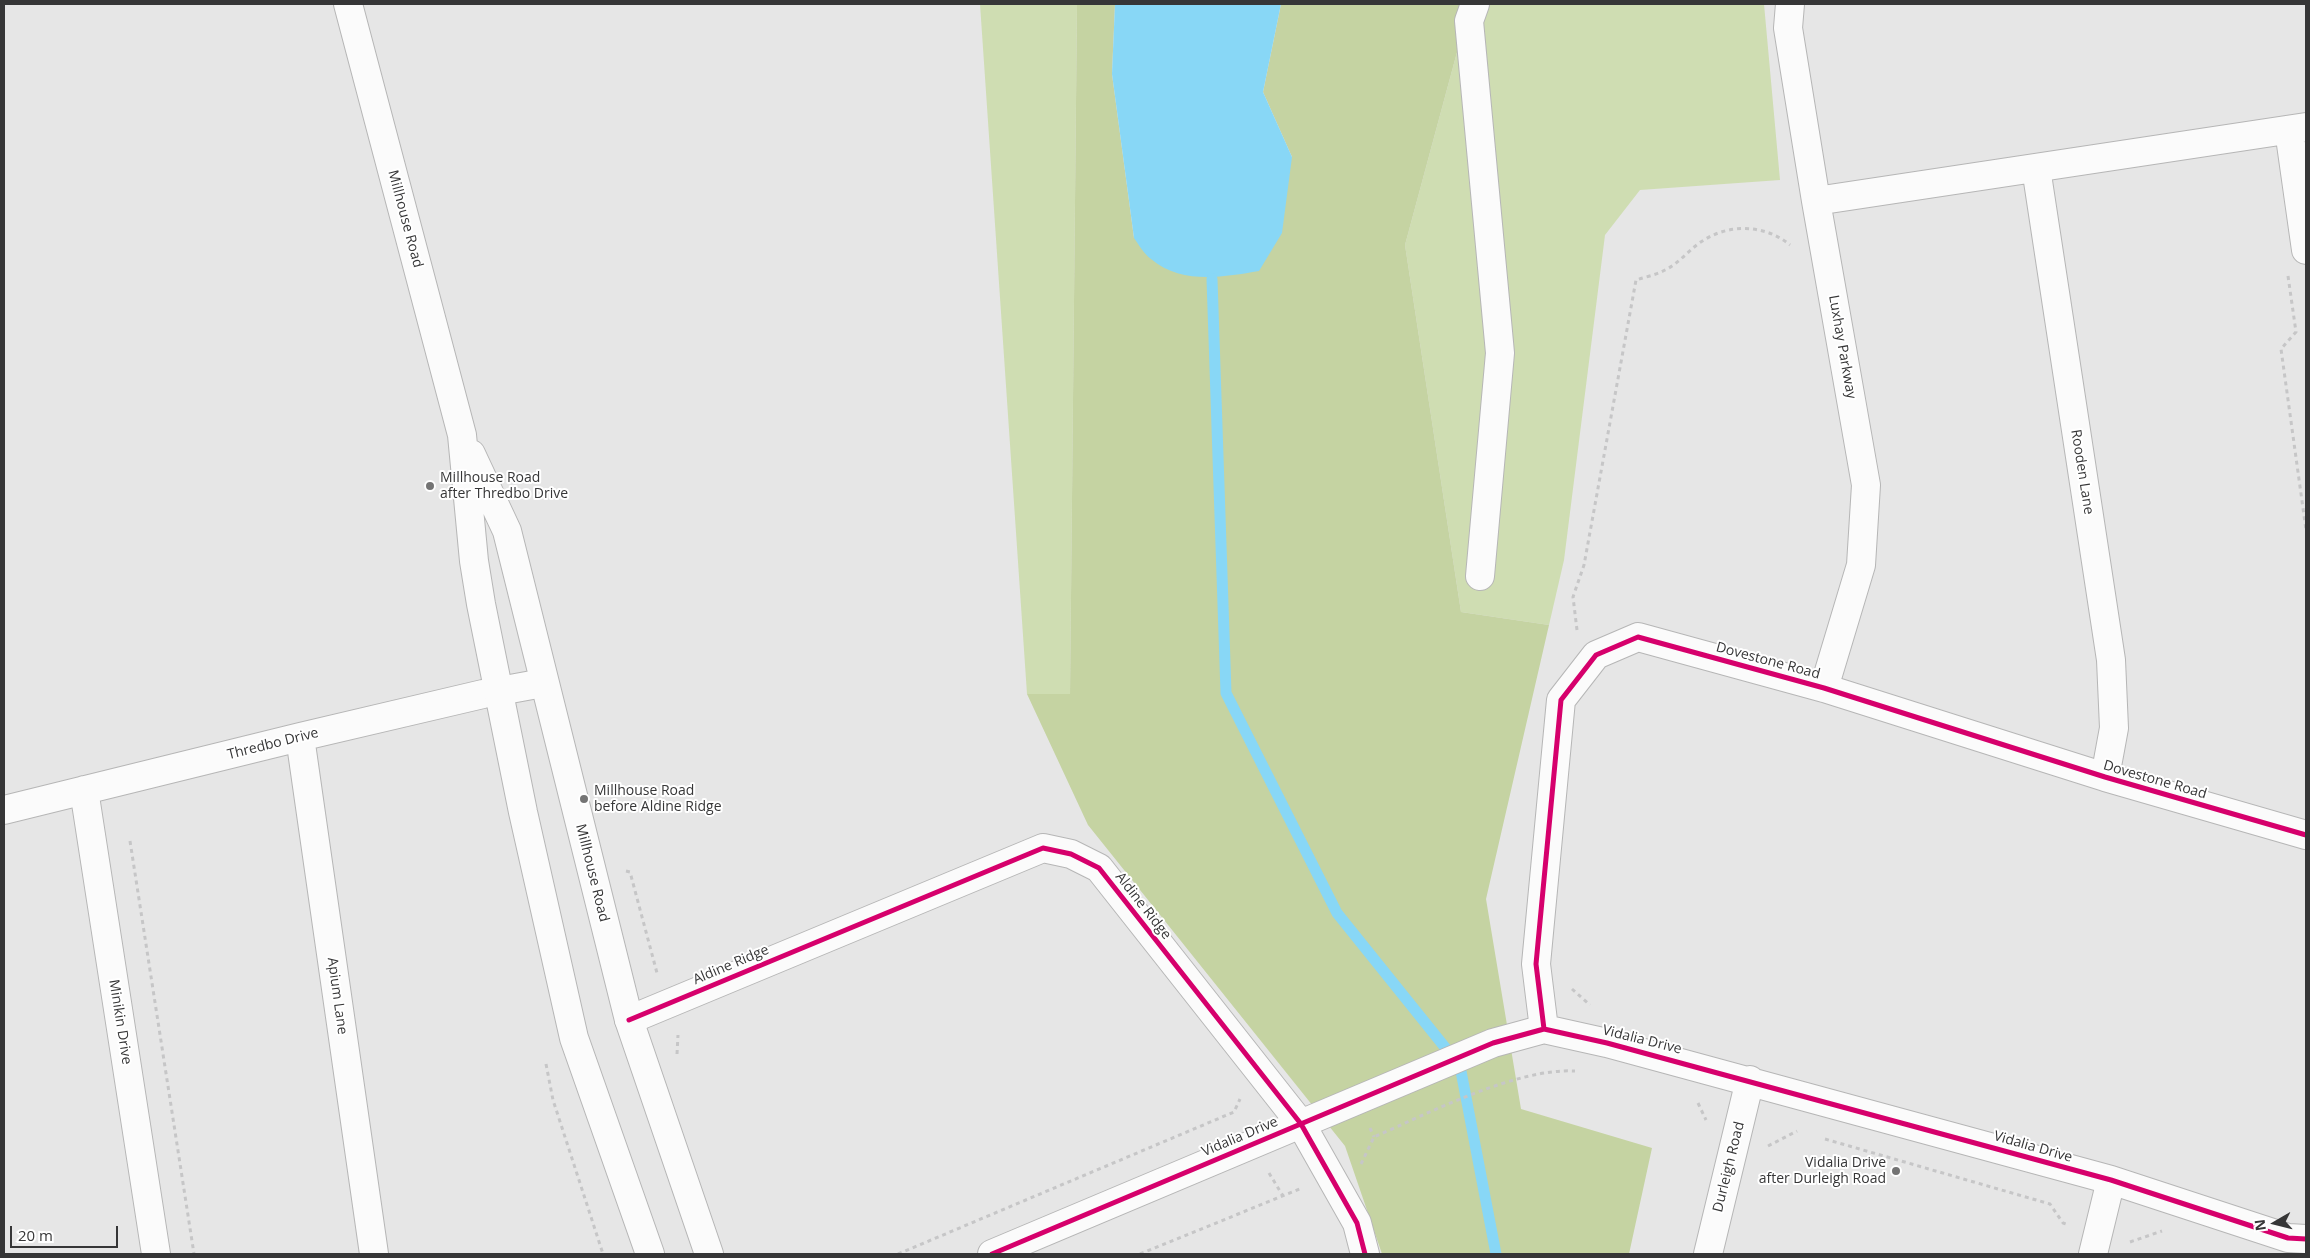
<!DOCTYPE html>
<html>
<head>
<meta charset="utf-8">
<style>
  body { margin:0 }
  #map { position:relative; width:2310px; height:1258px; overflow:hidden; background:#e6e6e6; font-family:"Open Sans",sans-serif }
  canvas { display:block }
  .frame { position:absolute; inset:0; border:5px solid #363637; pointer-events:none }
  .north { position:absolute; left:2250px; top:1198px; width:50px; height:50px; -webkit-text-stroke:4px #fff; paint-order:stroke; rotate:262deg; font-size:14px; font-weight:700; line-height:20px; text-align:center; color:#363637 }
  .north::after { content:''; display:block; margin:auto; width:18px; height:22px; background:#363637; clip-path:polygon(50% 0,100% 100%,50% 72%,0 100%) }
  .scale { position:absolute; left:10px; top:1226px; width:108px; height:22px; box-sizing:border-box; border:2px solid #363637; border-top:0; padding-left:6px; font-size:15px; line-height:18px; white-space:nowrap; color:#363637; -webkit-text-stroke:4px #fff; paint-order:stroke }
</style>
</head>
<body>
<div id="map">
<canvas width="2310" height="1258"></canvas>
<div class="frame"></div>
<div class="north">N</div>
<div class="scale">20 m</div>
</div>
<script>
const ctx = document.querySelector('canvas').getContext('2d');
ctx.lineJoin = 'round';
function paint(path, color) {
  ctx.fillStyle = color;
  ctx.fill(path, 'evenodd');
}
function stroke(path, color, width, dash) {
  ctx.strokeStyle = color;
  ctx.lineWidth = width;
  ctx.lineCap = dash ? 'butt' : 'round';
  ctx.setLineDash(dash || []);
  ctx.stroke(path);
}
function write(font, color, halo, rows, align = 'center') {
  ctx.font = font + ' "Open Sans",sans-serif';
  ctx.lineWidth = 4;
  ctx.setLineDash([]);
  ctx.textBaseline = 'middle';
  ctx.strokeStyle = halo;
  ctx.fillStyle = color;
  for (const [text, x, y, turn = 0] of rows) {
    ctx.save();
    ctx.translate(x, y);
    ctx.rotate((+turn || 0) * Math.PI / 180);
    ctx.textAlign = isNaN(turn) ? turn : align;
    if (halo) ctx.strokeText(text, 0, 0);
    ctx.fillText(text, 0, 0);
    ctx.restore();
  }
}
paint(new Path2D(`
  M980,4H1077L1070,694H1027Z
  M1470,4H1764L1780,180L1640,190L1605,235L1564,560L1549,625L1461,612L1405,245Z`), '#cfddb2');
paint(new Path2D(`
  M1077,4H1115L1112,74L1134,238L1292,157L1263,92L1281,4H1470L1405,245L1461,612L1549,625L1486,899L1521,1109L1652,1148L1629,1254H1382L1345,1146L1088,825L1027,694H1070Z`), '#c5d3a2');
paint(new Path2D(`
  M1115,4H1281L1263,92L1292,157L1282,233L1259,271C1223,277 1182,285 1151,259C1144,254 1139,245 1134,238L1112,74Z`), '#88d7f6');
stroke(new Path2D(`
  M1212,279L1226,693L1337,913L1460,1066L1496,1254`), '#88d7f6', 11);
const street = new Path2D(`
  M1475,4L1469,21L1500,353L1480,576
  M1790,4L1788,28L1816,201L1866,485L1861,565L1824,688
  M2289,130L2306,250
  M2036,168L2111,660L2114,728L2105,777
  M1816,201L2306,127
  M300,737L374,1254
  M84,790L156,1254
  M4,810L300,737L483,694L543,683
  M629,1020L1043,848L1071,854L1099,868L1301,1124L1357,1223L1365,1254
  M1544,1029L1536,964L1561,700L1596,655L1638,637L1824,688L2105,777L2306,835
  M992,1254L1493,1043L1544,1029L1607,1043L2111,1180L2288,1238L2306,1239
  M1708,1254L1750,1080
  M2093,1254L2111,1180`);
const secondary = new Path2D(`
  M348,4L462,435L474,561L481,604L523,812L574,1038L650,1254
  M471,454L507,531L629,1020L709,1254`);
stroke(street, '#b6b6b6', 30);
stroke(secondary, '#b6b6b6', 30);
stroke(new Path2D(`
  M2288,276L2296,332L2281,349L2306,530
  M1577,630L1573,597L1584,565L1636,280C1645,277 1656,275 1665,270C1680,263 1690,248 1704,240C1731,223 1766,225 1790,245
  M130,841L194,1254
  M626,871L630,872L657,973
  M1572,989L1590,1005
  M677,1054L678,1035
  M546,1064L553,1100L603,1254
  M1698,1103L1706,1120
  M1370,1128L1374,1137
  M1825,1139L2050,1204L2063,1223L2066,1224
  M1768,1146L1797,1131
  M1361,1164L1374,1137C1429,1113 1516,1068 1575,1071
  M1269,1173L1283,1196
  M2130,1242L2162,1231
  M898,1254L1234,1112L1240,1099
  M1140,1254L1302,1188`), '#c6c6c7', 3, [4, 4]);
stroke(street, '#fbfbfb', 28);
stroke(secondary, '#fbfbfb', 28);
stroke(new Path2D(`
  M629,1020L1043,848L1071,854L1099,868L1301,1124L1357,1223L1365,1254
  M1544,1029L1536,964L1561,700L1596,655L1638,637L1824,688L2105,777L2306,835
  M992,1254L1493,1043L1544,1029L1607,1043L2111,1180L2288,1238L2306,1239`), '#d6006c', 5);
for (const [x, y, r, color] of [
  [430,486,5,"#747474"],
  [584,799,5,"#747474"],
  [1896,1171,5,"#747474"]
]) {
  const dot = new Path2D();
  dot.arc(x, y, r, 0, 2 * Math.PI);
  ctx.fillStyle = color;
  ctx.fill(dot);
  stroke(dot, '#fff', 2);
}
write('14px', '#363637', '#fff', [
  ["Millhouse Road",405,219,75],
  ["Luxhay Parkway",1842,347,80],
  ["Rooden Lane",2082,472,81],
  ["Dovestone Road",1768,661,15],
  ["Thredbo Drive",273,744,-14],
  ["Dovestone Road",2155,780,16],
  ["Millhouse Road",592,873,76],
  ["Aldine Ridge",1143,906,52],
  ["Aldine Ridge",731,965,-23],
  ["Apium Lane",337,996,82],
  ["Minikin Drive",120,1022,81],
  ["Vidalia Drive",1642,1040,14],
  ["Vidalia Drive",1240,1137,-23],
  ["Vidalia Drive",2033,1147,16],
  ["Durleigh Road",1729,1167,-76]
]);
write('14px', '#363637', '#fff', [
  ["Millhouse Road",440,478],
  ["after Thredbo Drive",440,494],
  ["Millhouse Road",594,791],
  ["before Aldine Ridge",594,807],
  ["Vidalia Drive",1886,1163,"right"],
  ["after Durleigh Road",1886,1179,"right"]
], 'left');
</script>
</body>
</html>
